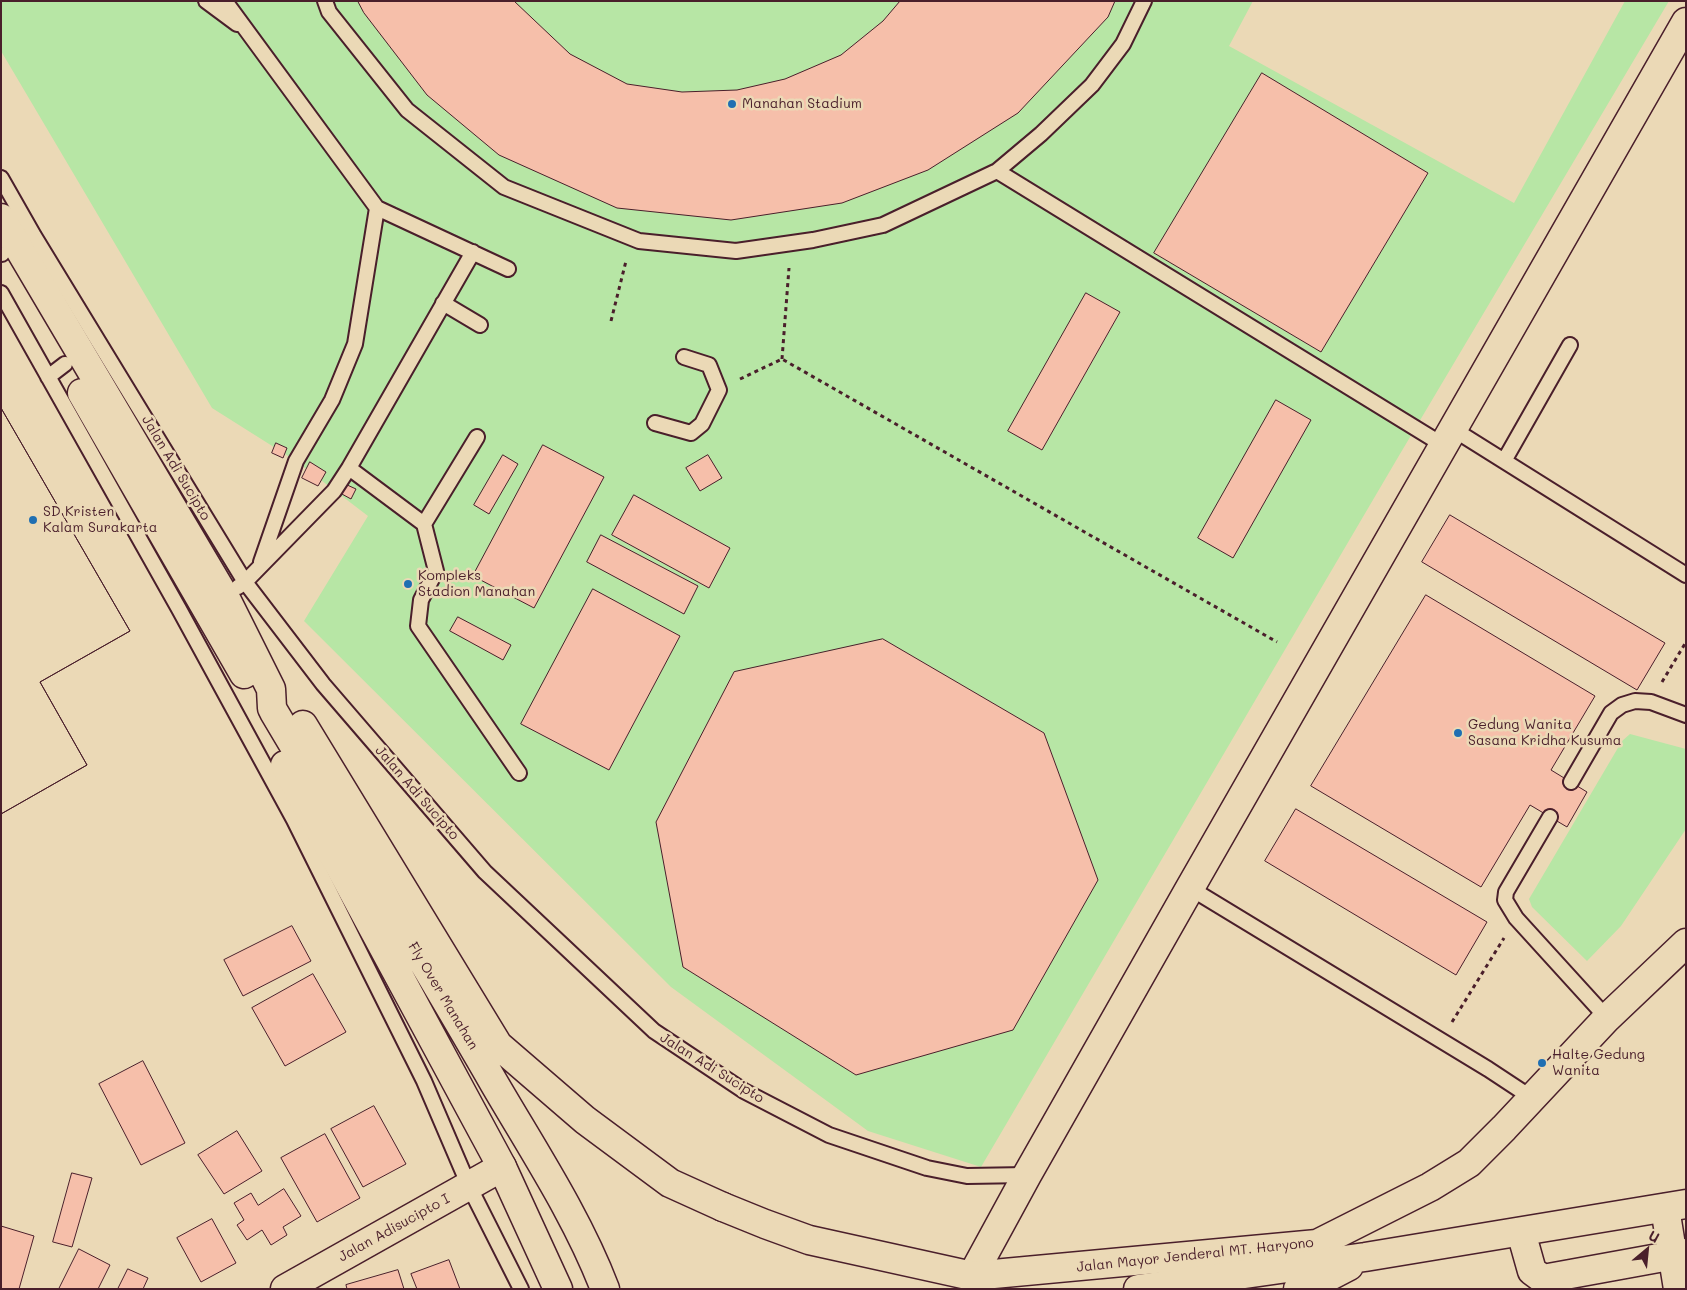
<!DOCTYPE html>
<html>
<head>
<meta charset="utf-8">
<style>
  body { margin:0 }
  #map { position:relative; width:1687px; height:1290px; overflow:hidden; background:#ebd9b6; font-family:Mali,sans-serif }
  canvas { display:block }
  .frame { position:absolute; inset:0; border:2px solid #4a1f2b; pointer-events:none }
  .north { position:absolute; left:1622px; top:1225px; width:50px; height:50px; -webkit-text-stroke:4px #ebd9b6; paint-order:stroke; rotate:28deg; font-size:14px; font-weight:700; line-height:20px; text-align:center; color:#4a1f2b }
  .north::after { content:''; display:block; margin:auto; width:18px; height:22px; background:#4a1f2b; clip-path:polygon(50% 0,100% 100%,50% 72%,0 100%) }
</style>
</head>
<body>
<div id="map">
<canvas width="1687" height="1290"></canvas>
<div class="frame"></div>
<div class="north">U</div>
</div>
<script>
const ctx = document.querySelector('canvas').getContext('2d');
ctx.lineJoin = 'round';
function paint(path, color) {
  ctx.fillStyle = color;
  ctx.fill(path, 'evenodd');
}
function stroke(path, color, width, dash) {
  ctx.strokeStyle = color;
  ctx.lineWidth = width;
  ctx.lineCap = dash ? 'butt' : 'round';
  ctx.setLineDash(dash || []);
  ctx.stroke(path);
}
function write(font, color, halo, rows, align = 'center') {
  ctx.font = font + ' Mali,sans-serif';
  ctx.lineWidth = 5;
  ctx.setLineDash([]);
  ctx.textBaseline = 'middle';
  ctx.strokeStyle = halo;
  ctx.fillStyle = color;
  for (const [text, x, y, turn = 0] of rows) {
    ctx.save();
    ctx.translate(x, y);
    ctx.rotate((+turn || 0) * Math.PI / 180);
    ctx.textAlign = isNaN(turn) ? turn : align;
    if (halo) ctx.strokeText(text, 0, 0);
    ctx.fillText(text, 0, 0);
    ctx.restore();
  }
}
paint(new Path2D(`
  M1,1H1253L1229,46L1514,203L1625,1H1669L1397,459L981,1167L868,1131L671,987L304,621L368,516L296,461L212,408L1,51ZM1262,73L1428,173L1321,352L1154,253ZM1086,293L1120,313L1042,450L1008,431ZM543,445L604,477L534,608L474,576ZM634,495L730,548L709,588L612,535ZM593,590L680,636L609,770L522,724ZM883,639L1044,733L1097,880L1013,1029L856,1075L683,967Z
  M1630,734L1686,749V829L1621,926L1587,961L1532,907L1529,899L1622,741Z`), '#b7e6a5');
const building = new Path2D(`
  M358,1H514L570,54L627,84L682,92L737,90L785,79L841,55L883,21L900,1H1115L1108,17L1018,113L928,170L842,203L731,220L617,208L499,155L427,95L364,13Z
  M1262,73L1428,173L1321,352L1154,253Z
  M1086,293L1120,312L1042,450L1008,431Z
  M1276,400L1311,420L1233,558L1198,538Z
  M1,408L130,631L40,682L87,765L1,814Z
  M1,408L130,631L40,682L87,765L1,814Z
  M276,443L287,448L283,458L272,453Z
  M543,445L604,477L534,608L473,576Z
  M503,455L518,464L489,514L474,505Z
  M708,455L722,478L700,491L686,468Z
  M310,462L326,472L318,486L302,478Z
  M345,484L356,489L351,499L340,493Z
  M634,495L730,548L709,588L612,535Z
  M1450,515L1665,643L1637,690L1422,562Z
  M601,535L698,586L684,614L587,562Z
  M593,589L680,636L609,770L521,724Z
  M1426,595L1595,696L1551,770L1587,792L1567,827L1530,805L1481,887L1311,786Z
  M458,617L511,645L503,660L450,631Z
  M883,639L1044,733L1098,880L1013,1030L856,1075L683,967L656,822L734,672Z
  M1296,809L1487,922L1456,975L1265,861Z
  M292,926L311,961L243,996L224,960Z
  M313,974L346,1032L285,1066L252,1008Z
  M143,1061L185,1143L141,1165L99,1084Z
  M374,1106L406,1164L363,1187L331,1129Z
  M237,1131L262,1171L224,1194L198,1155Z
  M325,1134L360,1198L317,1222L281,1158Z
  M72,1173L92,1178L72,1247L53,1242Z
  M284,1189L301,1216L283,1227L287,1235L271,1245L262,1230L247,1240L237,1225L244,1220L234,1203L251,1193L258,1205Z
  M212,1219L236,1263L201,1282L177,1238Z
  M1,1226L34,1236L19,1289H1Z
  M79,1249L110,1265L98,1289H59Z
  M449,1260L460,1289H417L411,1274Z
  M128,1269L148,1278L143,1289H118Z
  M398,1270L404,1289H347L346,1285Z`);
paint(building, '#f6bfaa');
stroke(building, '#4a1f2b', 1);
const service = new Path2D(`
  M206,1L237,24
  M225,1L377,208L508,269
  M325,1L329,12L407,110L504,187L639,241L736,251L813,240L883,225L997,171L1041,134L1092,85L1123,44L1144,1
  M997,171L1443,445
  M1,178L34,236L245,582L323,684L485,872L654,1031L744,1091L829,1135L927,1168L967,1176L1027,1175
  M1,254H2
  M1,293L179,609L294,820L424,1081L469,1186L521,1289
  M443,303L480,325
  M48,377L65,364
  M655,423L691,433L702,424L719,390L709,365L684,357
  M1453,429L1686,575
  M1504,461L1570,345
  M349,468L424,524L436,571L421,600L418,626L519,773
  M424,524L477,437
  M261,562L296,461L332,400L355,344L377,208
  M238,587L245,582L334,491L349,468L473,252
  M1571,782L1611,713L1622,705L1635,701L1651,702L1686,715
  M1550,817L1506,892L1505,900L1516,918L1607,1018
  M1190,888L1488,1069L1532,1098`);
const minor = new Path2D(`
  M1665,1208L1678,1289
  M1521,1232L1532,1271L1543,1279L1686,1253
  M972,1276L1027,1175L1190,888L1686,22
  M285,1289L502,1167`);
const tertiary = new Path2D(`
  M723,1207L765,1224L809,1240L972,1276L1317,1244L1430,1187L1469,1163L1504,1128L1607,1018L1686,943`);
const secondary = new Path2D(`
  M1,218L225,597L271,689L272,708L274,712C347,835 422,958 494,1083C533,1150 577,1216 605,1289
  M82,393L244,674
  M303,725L498,1045L585,1120L670,1183L723,1207
  M285,765L502,1167L558,1289
  M1138,1289L1365,1257L1686,1204
  M1298,1289L1309,1287L1349,1266`);
stroke(service, '#4a1f2b', 18);
stroke(minor, '#4a1f2b', 31);
stroke(tertiary, '#4a1f2b', 31);
stroke(secondary, '#4a1f2b', 31);
stroke(new Path2D(`
  M611,321L626,261
  M782,359L789,268
  M740,379L782,359L1277,642
  M1662,682L1686,642
  M1452,1022L1504,938`), '#4a1f2b', 3, [4, 4]);
stroke(service, '#ebd9b6', 14);
stroke(minor, '#ebd9b6', 28);
stroke(tertiary, '#ebd9b6', 28);
stroke(secondary, '#ebd9b6', 28);
for (const [x, y, r, color] of [
  [732,104,5,"#1f6fb2"],
  [33,520,5,"#1f6fb2"],
  [408,584,5,"#1f6fb2"],
  [1458,733,5,"#1f6fb2"],
  [1542,1063,5,"#1f6fb2"]
]) {
  const dot = new Path2D();
  dot.arc(x, y, r, 0, 2 * Math.PI);
  ctx.fillStyle = color;
  ctx.fill(dot);
  stroke(dot, '#ebd9b6', 2);
}
write('14px', '#4a1f2b', '#ebd9b6', [
  ["Manahan Stadium",742,104],
  ["SD Kristen",43,512],
  ["Kalam Surakarta",43,528],
  ["Kompleks",418,576],
  ["Stadion Manahan",418,592],
  ["Gedung Wanita",1468,725],
  ["Sasana Kridha Kusuma",1468,741],
  ["Halte Gedung",1552,1055],
  ["Wanita",1552,1071]
], 'left');
write('14px', '#4a1f2b', '#ebd9b6', [
  ["Jalan Adi Sucipto",176,468,59],
  ["Jalan Adi Sucipto",417,793,49],
  ["Fly Over Manahan",443,996,59],
  ["Jalan Adi Sucipto",712,1068,32],
  ["Jalan Adisucipto I",394,1228,-29],
  ["Jalan Mayor Jenderal MT. Haryono",1195,1255,-6]
]);
</script>
</body>
</html>
